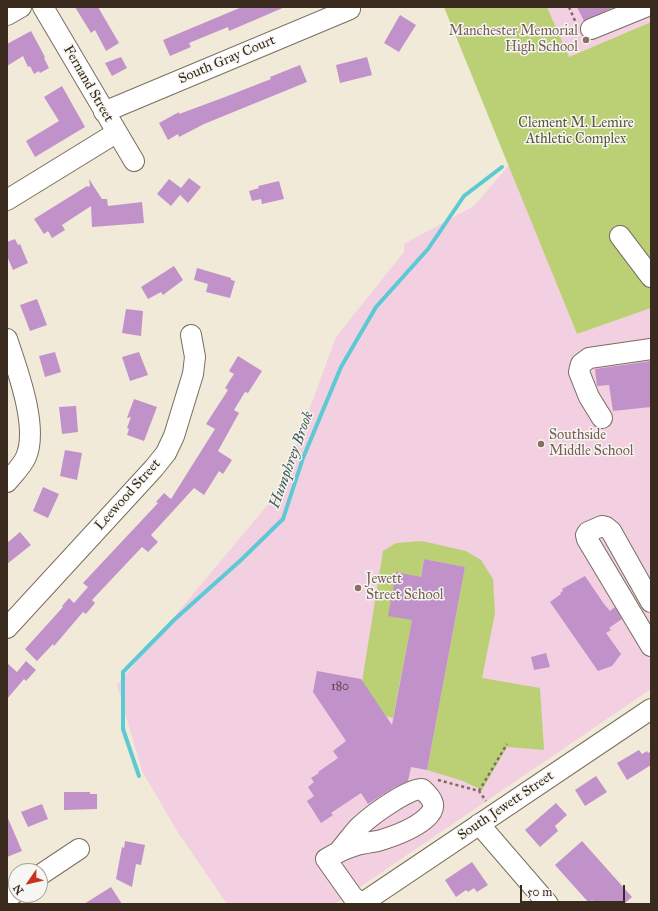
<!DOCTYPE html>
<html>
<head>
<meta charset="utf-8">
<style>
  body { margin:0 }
  #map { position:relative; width:658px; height:911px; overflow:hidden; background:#f1ead8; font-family:"IM FELL Great Primer",serif }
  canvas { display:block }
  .frame { position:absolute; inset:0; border:8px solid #3b2a1e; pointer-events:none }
  .north { position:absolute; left:8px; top:863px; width:40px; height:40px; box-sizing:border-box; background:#f6f6f2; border:1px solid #aba49d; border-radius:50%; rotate:236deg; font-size:11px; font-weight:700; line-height:16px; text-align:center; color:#3b2a1e }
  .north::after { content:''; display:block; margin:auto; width:14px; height:18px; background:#c8321e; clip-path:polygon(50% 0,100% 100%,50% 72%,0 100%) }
  .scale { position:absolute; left:520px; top:885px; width:105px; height:18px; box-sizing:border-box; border:2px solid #3b2a1e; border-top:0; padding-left:5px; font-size:12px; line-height:14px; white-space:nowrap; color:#3b2a1e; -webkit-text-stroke:3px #f6f6f2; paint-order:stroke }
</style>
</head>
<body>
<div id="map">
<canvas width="658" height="911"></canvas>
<div class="frame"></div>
<div class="north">N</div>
<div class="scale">50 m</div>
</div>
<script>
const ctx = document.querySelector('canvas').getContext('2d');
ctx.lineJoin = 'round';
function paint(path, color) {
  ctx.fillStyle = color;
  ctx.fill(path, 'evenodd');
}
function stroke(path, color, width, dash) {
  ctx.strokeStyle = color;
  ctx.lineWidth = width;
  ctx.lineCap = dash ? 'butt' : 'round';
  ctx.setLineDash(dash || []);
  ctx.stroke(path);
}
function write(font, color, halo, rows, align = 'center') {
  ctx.font = font + ' "IM FELL Great Primer",serif';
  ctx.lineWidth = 3;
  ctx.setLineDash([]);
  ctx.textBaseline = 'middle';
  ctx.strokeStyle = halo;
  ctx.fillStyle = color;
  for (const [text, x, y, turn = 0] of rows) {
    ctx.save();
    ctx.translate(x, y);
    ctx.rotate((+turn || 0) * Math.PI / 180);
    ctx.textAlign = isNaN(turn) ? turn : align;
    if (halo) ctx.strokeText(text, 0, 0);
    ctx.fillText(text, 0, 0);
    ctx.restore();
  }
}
paint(new Path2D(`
  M547,7H651V22L569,57Z
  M509,165L577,334L651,308V689L335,904H227L177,831L142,771L117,685L280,490L336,337L404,252V244L474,206Z`), '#f2cfe1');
paint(new Path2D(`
  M444,7H547L569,57L651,22V308L577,334Z
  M422,541L466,551L481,560L493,579L495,613L482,678L540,688L544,750L507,747L482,790L463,781L427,770L465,567L424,559L393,718L386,716L362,682L383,551L396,543Z`), '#bbd074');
stroke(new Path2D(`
  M139,776L123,729V672L174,620L241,560L283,519L303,458L341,367L376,307L428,249L464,196L502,167`), '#5dc9d3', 4);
paint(new Path2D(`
  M75,7H98L119,43L106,51L95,30L91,33Z
  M242,7H285L229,31L228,27L189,43L191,47L170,56L163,40Z
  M577,7H615L584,21Z
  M400,15L416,25L399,52L384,43Z
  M31,31L45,57L44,58L49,68L40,73L39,71L34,74L30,66L28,67L23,56L7,66V44Z
  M121,57L127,68L112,76L105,63Z
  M367,57L372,75L340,83L336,65Z
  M300,65L307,82L204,124L179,137L178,134L168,140L159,123L179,112V114L225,97L271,79L270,77Z
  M62,86L85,127L35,157L26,141L59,121L44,97Z
  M189,178L201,187L188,203L180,195L171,206L157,194L169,179L181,188Z
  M89,179L102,199H107L108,206L142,202L144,223L92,227L91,206L62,225L65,230L52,238L48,231L44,234L34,219L87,186L88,187L90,186Z
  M279,181L284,199L262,204L261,199L252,201L249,191L259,188L258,186Z
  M15,239L18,245L20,244L28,263L13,270L7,256V242Z
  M174,266L183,280L163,295L161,292L148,299L141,287Z
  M197,268L231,278V280L235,281L230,298L206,292L208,284L194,280Z
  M37,299L47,325L30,331L20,305Z
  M126,309L143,311L141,336L122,333Z
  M55,352L61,372L45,377L39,356Z
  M139,352L148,375L130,381L122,357Z
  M238,356L262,371L248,393L245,392L234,410L239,413L218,451L232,460L223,474L219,471L204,495L194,488L151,535L158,542L148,552L142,547L92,600L95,603L86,614L83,612L54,646L53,644L37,661L25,649L63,607L62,606L69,598L74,603L88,587L83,583L158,503L156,502L164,493L171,499L215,429L206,424L228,390L225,388L234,374L229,371Z
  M651,361V407L613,411L609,385L597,386L595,369Z
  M134,399L157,407L144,441L127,435L129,429L127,428L131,417L127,418Z
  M76,406L78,432L62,434L59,407Z
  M65,450L82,453L77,480L60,476Z
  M43,487L59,494L48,518L33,511Z
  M20,532L31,545L7,564V543Z
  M424,559L465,567L427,770L411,767L408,781L393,788L368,804L361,793L331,813L333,815L321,823L307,801L314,796L308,787L314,782L311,778L319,773L318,772L338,758L333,751L346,741L313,692L317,671L361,679L392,725L412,620L388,616L396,572L421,577Z
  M585,576L604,604L610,611L615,607L622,619L609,628L611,630L606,633L621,654L612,666L598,671L550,602L561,594L560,593L563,591L562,589Z
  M546,653L550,667L534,670L531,657Z
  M26,661L36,670L26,681L24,679L7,699V663L17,672Z
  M639,750L642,754L647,751L648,753L651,751V765L627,780L617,763Z
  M596,776L607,792L585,806L575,790Z
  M64,792H90V794H97V809L64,810Z
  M556,803L567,815L555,826L558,831L540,847L525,830Z
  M42,804L48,819L28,827L21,812Z
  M7,816L22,851L7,857Z
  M125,841L145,845L141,865L136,864L132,887L116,879L122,847L124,848Z
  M582,841L632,897L624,904H596L592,900L589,903L555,865Z
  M472,862L488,885L477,892L474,888L468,892L466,890L456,897L445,880Z
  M111,887L122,904H84Z`), '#c092c9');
const minor = new Path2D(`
  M43,7L134,161
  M7,15L21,7
  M591,29L645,7
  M104,112L350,9
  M7,200L116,133
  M620,236L651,277
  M7,339C17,369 39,427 26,457C22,466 13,475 7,482
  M602,418L589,397L579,372L581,364L589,358L651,349
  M651,602L611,531L606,527L602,526L588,532L586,535L587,539L651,646
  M7,628L154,468L166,453L174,436L193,374L195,357L191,335
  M479,824L548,904
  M340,850C347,842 353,833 360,826C372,815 407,789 422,789C433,799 439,807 425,819C412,830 395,836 378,841C371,842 364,843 357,845C345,848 336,853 326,859L353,897L363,904
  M40,875L79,849
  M7,898L16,892
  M361,904L651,709`);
stroke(minor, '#7b6d5f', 22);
stroke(new Path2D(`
  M569,7L576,23
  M438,780L479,791L486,801
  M479,791L507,744`), '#7b6d5f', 2.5, [3, 3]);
stroke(minor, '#fff', 20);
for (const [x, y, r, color] of [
  [586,40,4,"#8d6e63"],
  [541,444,4,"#8d6e63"],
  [358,588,4,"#8d6e63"]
]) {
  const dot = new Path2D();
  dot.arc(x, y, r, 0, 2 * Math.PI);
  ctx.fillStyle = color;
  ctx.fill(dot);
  stroke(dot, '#f6f6f2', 1.5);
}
write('12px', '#5c4449', null, [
  ["180",340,687]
]);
write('14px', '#785e54', '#f6f6f2', [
  ["Manchester Memorial",578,32,"right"],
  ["High School",578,48,"right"],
  ["Southside",549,436],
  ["Middle School",549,452],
  ["Jewett",366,580],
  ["Street School",366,596]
], 'left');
write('14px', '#3b2a1e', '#f6f6f2', [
  ["South Gray Court",227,60,-23],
  ["Fernand Street",88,84,60],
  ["Leewood Street",128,495,-48],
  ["South Jewett Street",506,806,-34]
]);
write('14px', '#5b5434', '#f6f6f2', [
  ["Clement M. Lemire",576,124],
  ["Athletic Complex",576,140]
]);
write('italic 15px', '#455a54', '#f6f6f2', [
  ["Humphrey Brook",292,460,-70]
]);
</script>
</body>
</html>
